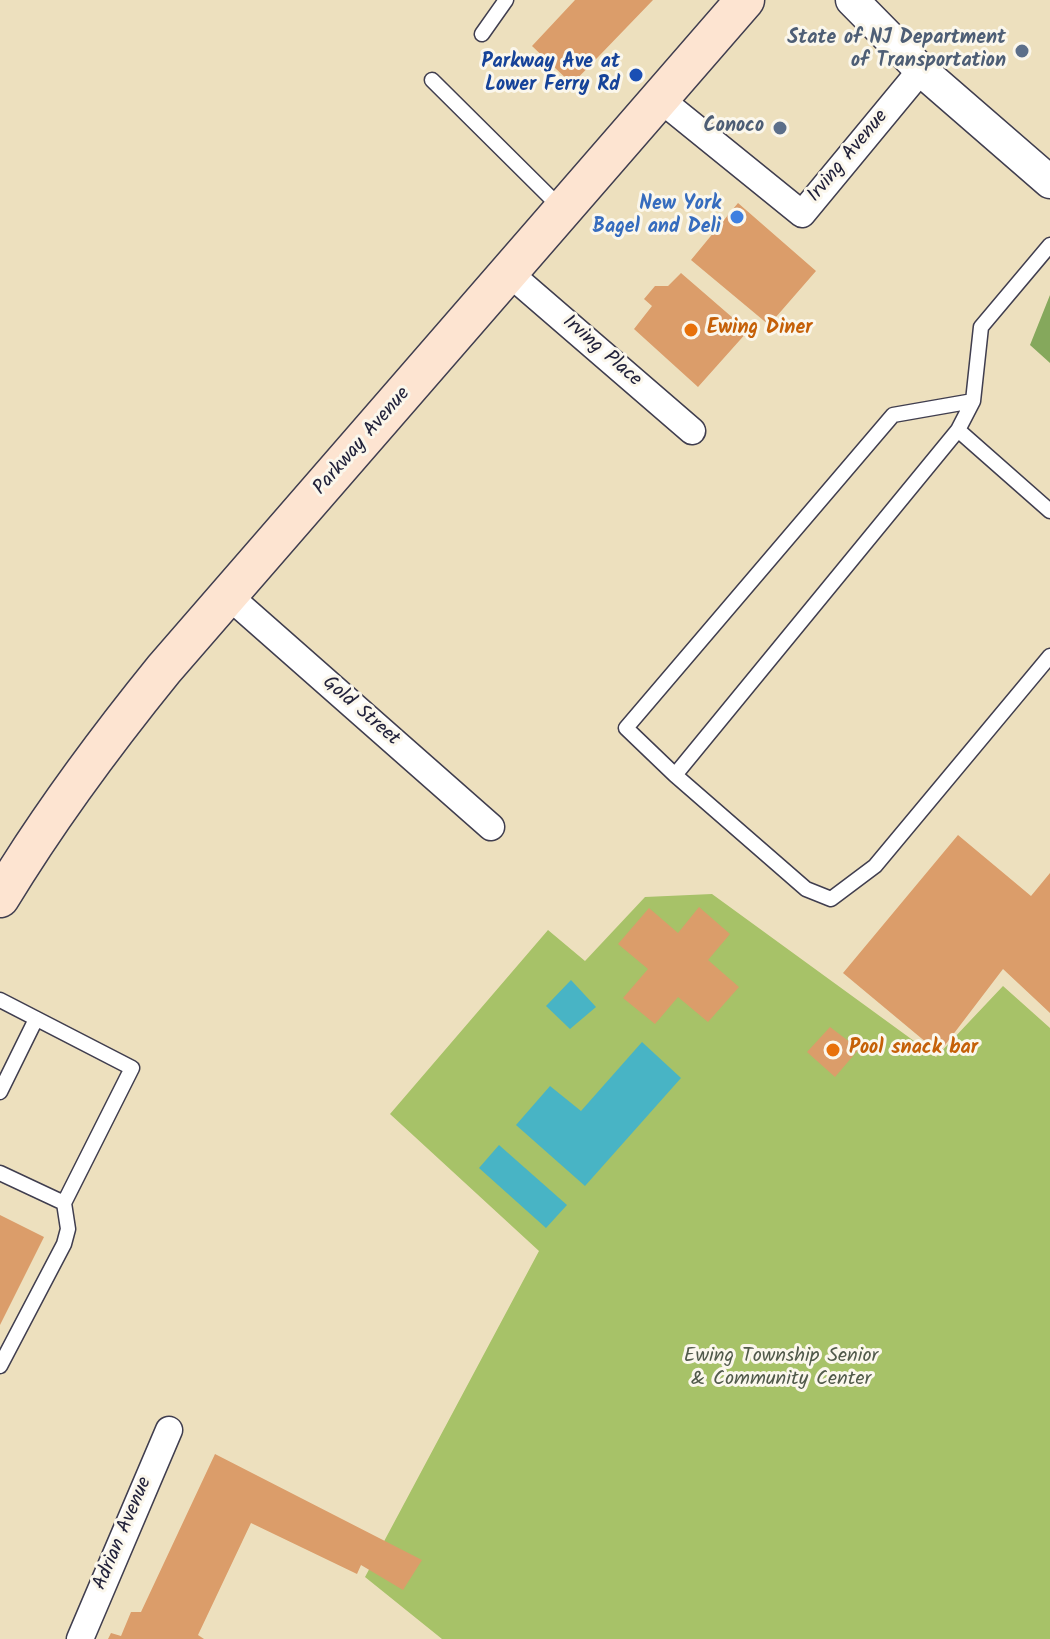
<!DOCTYPE html>
<html>
<head>
<meta charset="utf-8">
<style>
  body { margin:0 }
  canvas { display:block; background:#ede0be }
</style>
</head>
<body>
<canvas width="1050" height="1639"></canvas>
<script>
const ctx = document.querySelector('canvas').getContext('2d');
ctx.lineJoin = 'round';
function paint(path, color) {
  ctx.fillStyle = color;
  ctx.fill(path, 'evenodd');
}
function stroke(path, color, width, dash) {
  ctx.strokeStyle = color;
  ctx.lineWidth = width;
  ctx.lineCap = dash ? 'butt' : 'round';
  ctx.setLineDash(dash || []);
  ctx.stroke(path);
}
function write(font, color, halo, rows, align = 'center') {
  ctx.font = font + ' Kalam,sans-serif';
  ctx.lineWidth = 6;
  ctx.setLineDash([]);
  ctx.textBaseline = 'middle';
  ctx.strokeStyle = halo;
  ctx.fillStyle = color;
  for (const [text, x, y, turn = 0] of rows) {
    ctx.save();
    ctx.translate(x, y);
    ctx.rotate((+turn || 0) * Math.PI / 180);
    ctx.textAlign = isNaN(turn) ? turn : align;
    if (halo) ctx.strokeText(text, 0, 0);
    ctx.fillText(text, 0, 0);
    ctx.restore();
  }
}
paint(new Path2D(`
  M712,894L936,1057L1003,986L1050,1028V1639H442L365,1577L539,1251L390,1114L548,930L585,961L645,897Z`), '#a7c268');
paint(new Path2D(`
  M1050,295V363L1030,345Z`), '#85a85c');
paint(new Path2D(`
  M571,980L596,1007L570,1029L546,1006Z
  M642,1042L681,1078L585,1186L516,1125L550,1086L581,1111Z
  M499,1145L567,1205L546,1228L479,1168Z`), '#48b4c5');
paint(new Path2D(`
  M575,0H653L572,84L532,46Z
  M738,203L816,271L769,325L691,260Z
  M681,273L748,331L698,387L634,329L652,306L644,299L655,286H668Z
  M958,835L1031,896L1050,873V1013L1003,969L939,1053L843,973Z
  M699,907L730,934L708,960L739,987L708,1022L678,997L655,1024L623,998L648,969L618,944L649,908L678,933Z
  M830,1027L859,1049L835,1077L807,1052Z
  M0,1215L44,1237L0,1325Z
  M215,1454L422,1560L403,1590L361,1565L357,1574L251,1523L198,1635L204,1639H108L111,1633L121,1636L131,1612H141Z`), '#db9d6a');
const service = new Path2D(`
  M482,34L506,0
  M432,80L563,210
  M1050,245L981,327L973,401L958,430L675,775L806,889L831,899L875,866L1050,656
  M958,430L1050,511
  M675,775L626,728L893,415L973,401
  M0,1000L132,1068L64,1203L0,1173
  M0,1092L36,1019
  M0,1366L64,1244L68,1229L64,1203`);
const minor = new Path2D(`
  M660,99L802,214L921,70
  M509,273L692,431
  M230,597L491,827
  M80,1639L169,1430`);
const tertiary = new Path2D(`
  M852,0L921,70L1050,182`);
const secondary = new Path2D(`
  M0,898C49,817 104,743 164,669L745,0`);
stroke(service, '#403e4f', 17);
stroke(minor, '#403e4f', 29);
stroke(tertiary, '#403e4f', 35);
stroke(secondary, '#403e4f', 41);
stroke(service, '#fff', 14);
stroke(minor, '#fff', 26);
stroke(tertiary, '#fff', 32);
stroke(secondary, '#fde4d1', 38);
for (const [x, y, r, color] of [
  [1022,51,8,"#5c6f8a"],
  [636,75,8,"#1a4fb4"],
  [780,128,8,"#5c6f8a"],
  [737,217,8,"#3f7fe0"],
  [691,330,8,"#e8710a"],
  [833,1050,8,"#e8710a"]
]) {
  const dot = new Path2D();
  dot.arc(x, y, r, 0, 2 * Math.PI);
  ctx.fillStyle = color;
  ctx.fill(dot);
  stroke(dot, '#fbf7ec', 3);
}
write('bold 20px', '#4e5e75', '#fbf7ec', [
  ["State of NJ Department",1006,40],
  ["of Transportation",1006,63],
  ["Conoco",764,128]
], 'right');
write('bold 20px', '#164399', '#fbf7ec', [
  ["Parkway Ave at",620,64],
  ["Lower Ferry Rd",620,87]
], 'right');
write('20px', '#22223b', '#fbf7ec', [
  ["Irving Avenue",849,157,-50],
  ["Irving Place",601,352,41],
  ["Parkway Avenue",363,442,-49],
  ["Gold Street",360,712,41],
  ["Adrian Avenue",124,1534,-67]
]);
write('bold 20px', '#366cbe', '#fbf7ec', [
  ["New York",721,206],
  ["Bagel and Deli",721,229]
], 'right');
write('bold 20px', '#c56008', '#fbf7ec', [
  ["Ewing Diner",707,330],
  ["Pool snack bar",849,1050]
], 'left');
write('20px', '#515a4b', '#fbf7ec', [
  ["Ewing Township Senior",781,1358],
  ["& Community Center",781,1381]
]);
</script>
</body>
</html>
